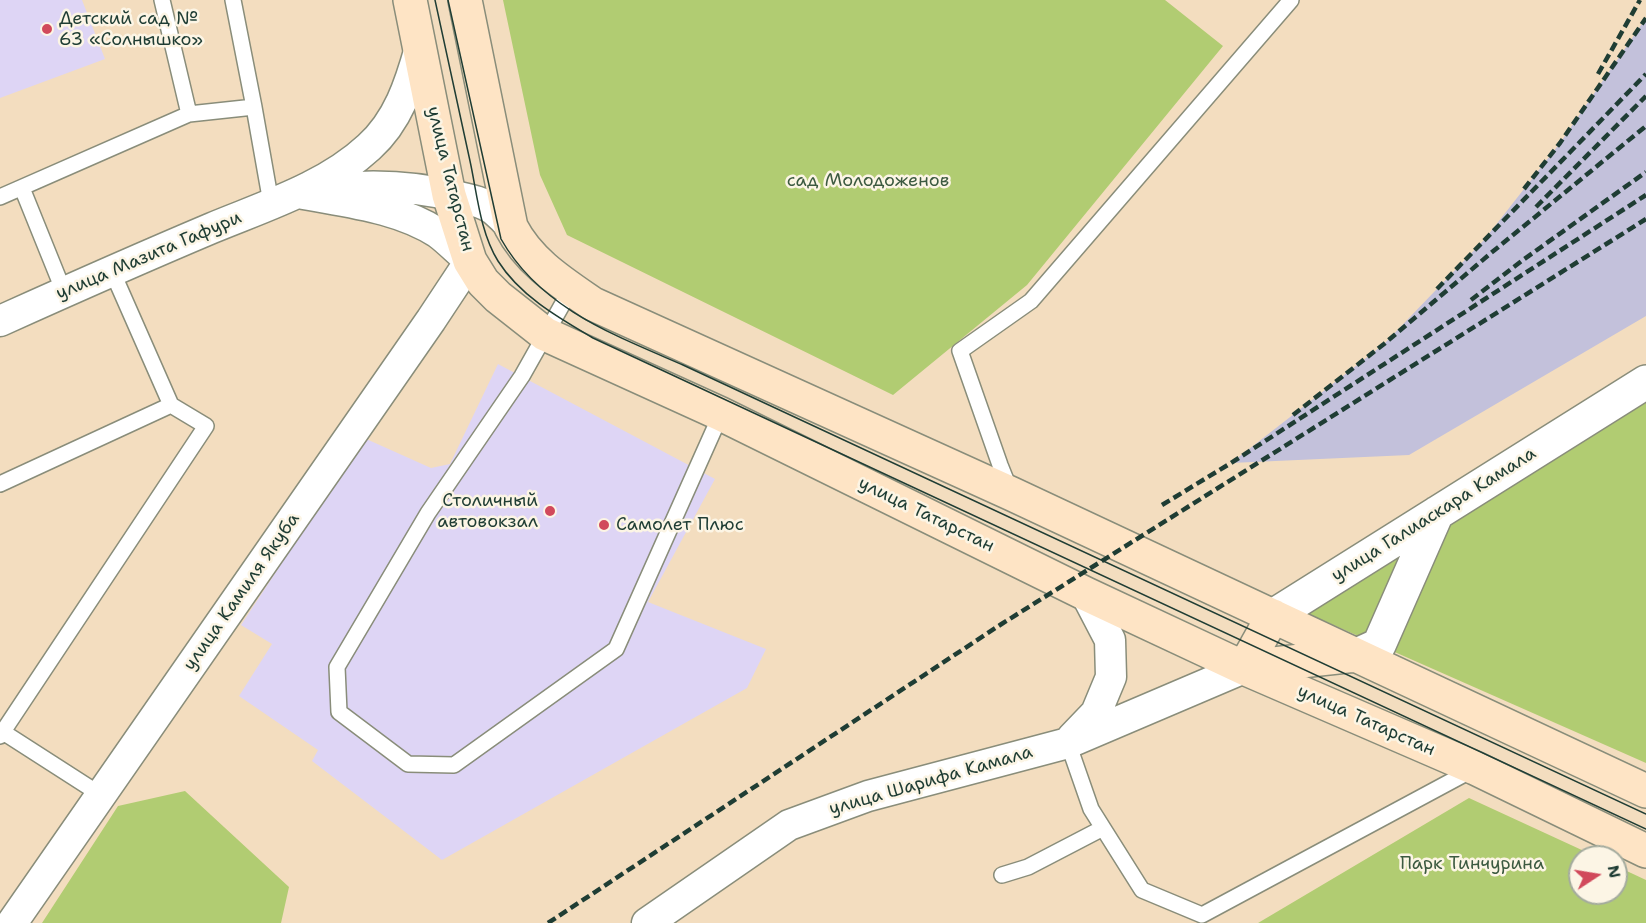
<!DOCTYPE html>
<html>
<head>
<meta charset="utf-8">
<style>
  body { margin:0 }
  #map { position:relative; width:1646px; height:923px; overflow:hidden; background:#f3ddbf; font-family:"Shantell Sans",sans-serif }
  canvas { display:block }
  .north { position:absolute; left:1568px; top:845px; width:60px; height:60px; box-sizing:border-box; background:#fcf5e5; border:2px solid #a4ab9e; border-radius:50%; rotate:78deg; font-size:16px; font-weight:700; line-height:24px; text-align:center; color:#1f3d34 }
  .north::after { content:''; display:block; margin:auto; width:21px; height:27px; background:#d1495b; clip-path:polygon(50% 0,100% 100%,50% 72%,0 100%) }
</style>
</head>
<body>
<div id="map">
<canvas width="1646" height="923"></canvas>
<div class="north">N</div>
</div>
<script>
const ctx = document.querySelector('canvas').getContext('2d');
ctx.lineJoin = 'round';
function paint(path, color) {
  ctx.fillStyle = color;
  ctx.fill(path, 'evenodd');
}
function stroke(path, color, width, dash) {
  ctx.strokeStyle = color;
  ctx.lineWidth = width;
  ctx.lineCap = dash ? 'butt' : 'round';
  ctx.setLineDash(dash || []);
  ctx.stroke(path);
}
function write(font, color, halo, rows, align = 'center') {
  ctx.font = font + ' "Shantell Sans",sans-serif';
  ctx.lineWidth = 5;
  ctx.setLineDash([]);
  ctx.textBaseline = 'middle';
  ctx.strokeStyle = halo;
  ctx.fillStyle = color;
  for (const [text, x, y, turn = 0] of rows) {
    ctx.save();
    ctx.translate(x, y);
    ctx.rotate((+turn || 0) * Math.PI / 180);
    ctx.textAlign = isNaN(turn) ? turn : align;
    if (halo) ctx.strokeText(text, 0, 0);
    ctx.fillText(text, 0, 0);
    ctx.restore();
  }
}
paint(new Path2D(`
  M0,0H82L105,59L0,98Z
  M498,364L715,479L648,602L766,649L747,688L442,860L312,761L318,750L239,696L272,644L241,625L364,438L431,468L450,464Z`), '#ded5f5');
paint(new Path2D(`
  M1646,18V316L1409,455L1231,463L1384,344L1484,240L1560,143Z`), '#c3c1db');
paint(new Path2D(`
  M503,0H1165L1223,46L1027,285L893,395L567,235L540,175Z
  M1646,396V763L1304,612Z
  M185,791L289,887L281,923H42L118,806Z
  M1469,798L1597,857H1580V893H1616V866L1646,880V923H1258Z`), '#b1cc72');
const service = new Path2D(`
  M162,0L189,114L254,107L271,203
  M233,0L254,107
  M22,188L64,292
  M0,197L189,114
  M571,289L522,376L428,513L337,667L339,712L408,764L454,765L616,649L721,414
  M0,484L171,405L112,271
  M1010,490L1000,465L960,351L1031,301L1291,0
  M3,732L101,795
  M0,736L206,426L171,405
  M1068,743L1091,809L1142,890L1202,915L1472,770
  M1002,875L1028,867L1103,828`);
const minor = new Path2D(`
  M329,189C373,184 416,186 459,197C471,200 484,202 494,210C500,215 506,221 511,227
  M0,321C71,289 141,258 212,228C265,206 326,187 369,147C398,121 410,84 420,48
  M1072,738L1096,713L1111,677L1110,640L1086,594
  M12,923L431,320L470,261C459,252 449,241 438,233C398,207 345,202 299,193
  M647,923L789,825L868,796L1068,743L1244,668`);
const tertiary = new Path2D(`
  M1273,616L1646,382
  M1357,655L1379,645L1437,513`);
const secondary = new Path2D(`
  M410,0L449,195L470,261L483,282L498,297L545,334L721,414L1086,594L1244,668L1475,768L1646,851
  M465,0L511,227C529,262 561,282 593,304L1012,494L1646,791
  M1246,667L1356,655
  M1244,668L1273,616`);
stroke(service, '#898d7a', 18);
stroke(minor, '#898d7a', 33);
stroke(tertiary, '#898d7a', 36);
stroke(secondary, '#898d7a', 36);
stroke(service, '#fff', 15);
stroke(minor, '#fff', 30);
stroke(tertiary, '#fff', 33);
stroke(secondary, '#fee4c5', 33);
stroke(new Path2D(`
  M435,0C447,54 458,107 470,161C477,193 480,232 498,261C520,296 559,318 593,338L1646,829
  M448,0L501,239C540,308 614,335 683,365L1646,814`), '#1f3d34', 1.5);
stroke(new Path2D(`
  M1598,74L1640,0
  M1524,189L1560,143L1646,18
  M1536,207L1646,96
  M1437,289L1646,74
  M1471,300L1523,260L1646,172
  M1293,415L1384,344L1491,253L1646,126
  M1162,505L1231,463L1646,195
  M548,923L1000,625L1646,219`), '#1f3d34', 4.5, [9, 4.5]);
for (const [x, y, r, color] of [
  [47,29,6,"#d1495b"],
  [550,511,6,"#d1495b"],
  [604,525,6,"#d1495b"]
]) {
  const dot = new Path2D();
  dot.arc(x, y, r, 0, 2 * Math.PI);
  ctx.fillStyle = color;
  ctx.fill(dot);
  stroke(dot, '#fcf5e5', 2);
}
write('18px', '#1f3d34', '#fcf5e5', [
  ["Детский сад №",59,19],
  ["63 «Солнышко»",59,40],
  ["Столичный",538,501,"right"],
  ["автовокзал",538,522,"right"],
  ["Самолет Плюс",616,525]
], 'left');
write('18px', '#1f3d34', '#fcf5e5', [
  ["улица Татарстан",450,179,76],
  ["улица Мазита Гафури",149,256,-23],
  ["улица Татарстан",926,515,26],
  ["улица Галиаскара Камала",1434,515,-32],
  ["улица Камиля Якуба",242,592,-55],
  ["улица Татарстан",1366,721,24],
  ["улица Шарифа Камала",931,781,-16]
]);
write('18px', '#3c5a40', '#fcf5e5', [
  ["сад Молодоженов",868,181],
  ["Парк Тинчурина",1472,864]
]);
</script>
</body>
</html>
